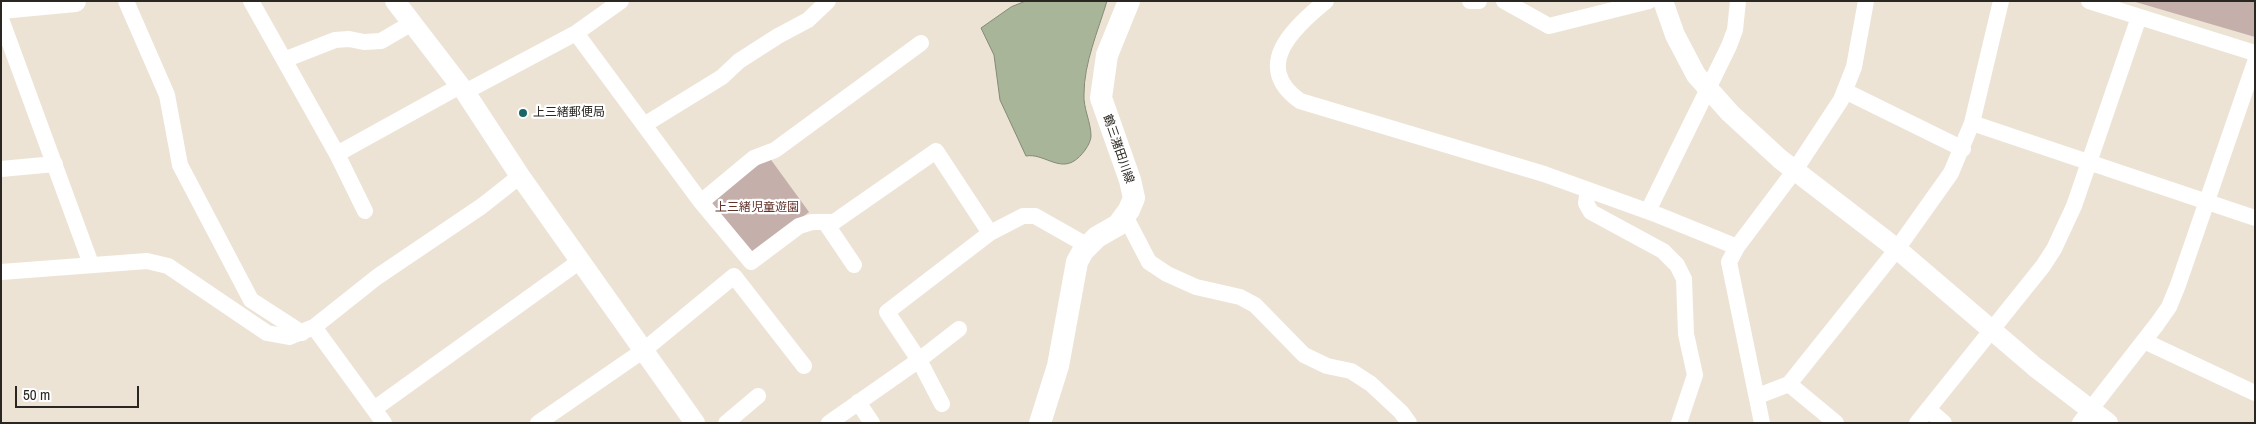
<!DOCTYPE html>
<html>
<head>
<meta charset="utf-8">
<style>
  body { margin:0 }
  #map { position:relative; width:2256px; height:424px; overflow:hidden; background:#ece3d5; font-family:"Archivo Narrow",sans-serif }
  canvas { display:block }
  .frame { position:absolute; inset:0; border:2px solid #2a2722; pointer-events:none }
  .scale { position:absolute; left:15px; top:386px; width:124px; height:22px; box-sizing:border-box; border:2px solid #2a2722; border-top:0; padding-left:6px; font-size:15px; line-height:18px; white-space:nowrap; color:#2a2722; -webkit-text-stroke:4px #fff; paint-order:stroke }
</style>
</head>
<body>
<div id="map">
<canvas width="2256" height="424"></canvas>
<div class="frame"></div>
<div class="scale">50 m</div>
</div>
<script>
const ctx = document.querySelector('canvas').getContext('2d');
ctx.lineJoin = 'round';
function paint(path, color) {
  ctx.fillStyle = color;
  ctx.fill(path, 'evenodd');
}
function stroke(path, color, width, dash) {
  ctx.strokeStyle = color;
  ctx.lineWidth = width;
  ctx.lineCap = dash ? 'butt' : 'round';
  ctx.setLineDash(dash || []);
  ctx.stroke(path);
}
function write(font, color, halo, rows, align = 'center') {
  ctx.font = font + ' "Archivo Narrow","Noto Sans JP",sans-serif';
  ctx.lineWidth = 4.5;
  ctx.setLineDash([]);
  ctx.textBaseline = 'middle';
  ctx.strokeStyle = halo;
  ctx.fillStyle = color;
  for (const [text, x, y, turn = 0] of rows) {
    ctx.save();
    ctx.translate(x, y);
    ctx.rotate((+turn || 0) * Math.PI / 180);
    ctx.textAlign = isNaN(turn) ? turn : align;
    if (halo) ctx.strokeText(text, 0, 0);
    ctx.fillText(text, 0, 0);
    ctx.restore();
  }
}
paint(new Path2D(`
  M2132,1H2255V37L2139,3Z
  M769,157L809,212L751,256L709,201Z`), '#c5afab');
const water = new Path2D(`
  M1026,1H1107C1098,31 1084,63 1084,94C1083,108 1091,122 1091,136C1091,144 1081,157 1074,161C1058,171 1043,153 1026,156L1000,100L994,55L981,28L1011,7Z`);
paint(water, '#a9b599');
stroke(water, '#838a75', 1);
stroke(new Path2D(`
  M126,1L167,95L180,165L251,300L302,333
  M251,1L337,154L365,211
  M1326,1C1294,27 1251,66 1300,101L1544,174L1658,215L1737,247
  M1470,1H1479
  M1504,1L1549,26L1649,1
  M2089,1L2255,53
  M1,19L91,264
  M576,33L621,1
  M284,60L335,40L349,39L364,42L381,41L412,23
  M1845,91L1963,149
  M465,92L576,33L701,202L751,262L799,226L812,222H834L936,151L990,233L1023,216H1035L1088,246
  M1972,123L2255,218
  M644,125L722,77L739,61L778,36L808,20L828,1
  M337,154L460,86
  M1,169L55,164
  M1588,190L1586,203L1591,212L1663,251L1677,265L1684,279L1686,334L1695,375L1679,423
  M701,202L754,158L775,150L921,43
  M1648,211L1729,46L1735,30L1738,1
  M1125,216L1149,262L1167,274L1196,287L1240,297L1255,305L1304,355L1327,366L1351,371L1371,384L1401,412L1409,423
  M825,222L854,265
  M1,272L147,261L168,266L267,333L289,337L314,327L377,277L482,206L520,176
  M314,327L384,423
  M2144,341L2255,393
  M1789,384L1836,423
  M1758,396L1789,384L1897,249L1951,173L1972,123L2001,1
  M858,402L872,423
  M942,404L919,360L959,329
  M374,409L580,261
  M1928,409L1944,423
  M538,423L644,350L734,276L804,366
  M726,423L758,396
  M829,423L919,360L887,312L990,233
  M1762,423L1729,262L1737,247L1795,170L1841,100L1854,67L1866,1
  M1917,423L2043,266L2054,249L2074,206L2139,17
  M2080,423L2157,324L2169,307L2178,285L2255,62`), '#fff', 16);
stroke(new Path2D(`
  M395,1L465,92L520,176L695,423
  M1663,1L1675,35L1696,75L1730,113L1780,159L1897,249L2035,367L2108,423`), '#fff', 20);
stroke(new Path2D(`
  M1,8L75,1
  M1040,423L1058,366L1077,262L1083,251L1097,237L1118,225L1129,210L1134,198L1130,180L1101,98L1107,55L1129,1`), '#fff', 22);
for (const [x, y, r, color] of [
  [523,113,5,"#186667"]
]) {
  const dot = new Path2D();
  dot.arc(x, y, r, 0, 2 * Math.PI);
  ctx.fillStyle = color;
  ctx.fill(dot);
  stroke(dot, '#fff', 2);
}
write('12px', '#2a2722', '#fff', [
  ["上三緒郵便局",533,113]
], 'left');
write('12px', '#2a2722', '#fff', [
  ["鶴三潴田川線",1118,149,71]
]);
write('12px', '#623229', '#fff', [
  ["上三緒児童遊園",757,208]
]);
</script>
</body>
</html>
